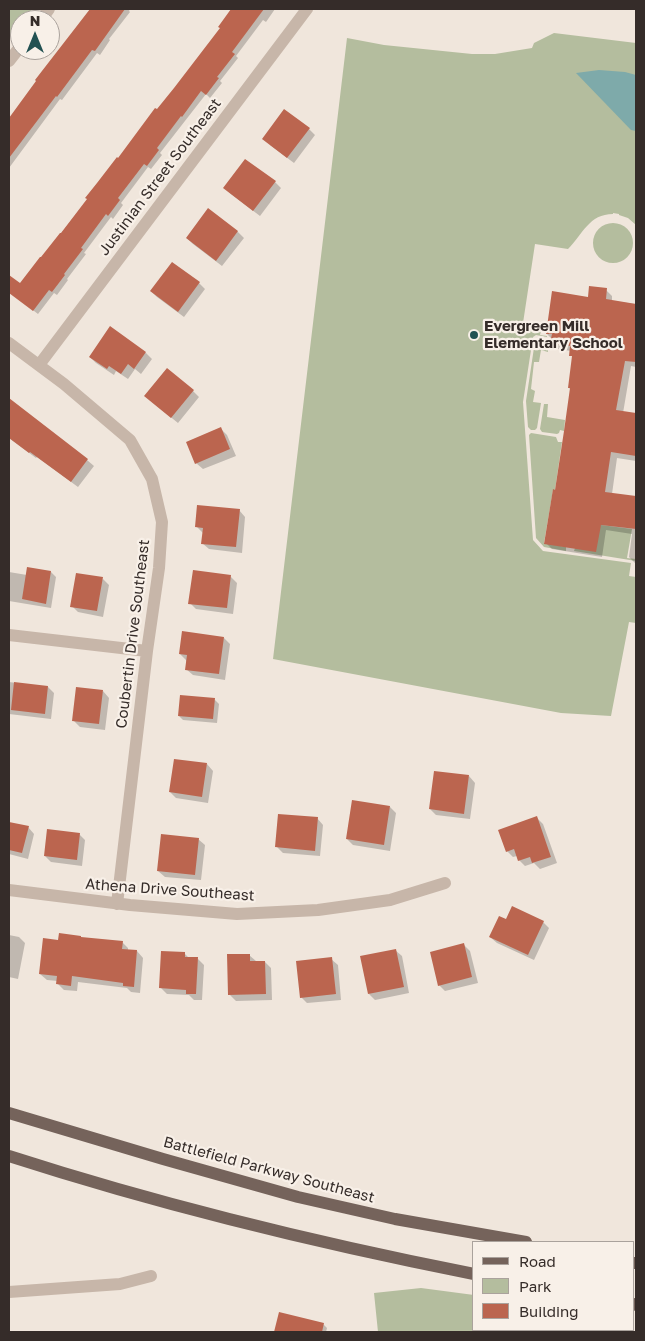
<!DOCTYPE html>
<html>
<head>
<meta charset="utf-8">
<style>
  body { margin:0 }
  #map { position:relative; width:645px; height:1341px; overflow:hidden; background:#f0e6dc; font-family:"Golos Text",sans-serif }
  canvas { display:block }
  .frame { position:absolute; inset:0; border:10px solid #352c29; pointer-events:none }
  .legend { position:absolute; left:472px; top:1241px; width:162px; height:90px; box-sizing:border-box; background:#f8f0e8; border:1px solid #aaa29c; margin:0; padding:6px 9px; list-style:none; font-size:15px; color:#352c29 }
  .legend li { display:flex; align-items:center; gap:10px; height:25px }
  .legend b { width:25px; border:1px solid #aaa29c }
  .north { position:absolute; left:10px; top:10px; width:50px; height:50px; box-sizing:border-box; background:#f8f0e8; border:1px solid #aaa29c; border-radius:50%; rotate:0deg; font-size:14px; font-weight:700; line-height:20px; text-align:center; color:#352c29 }
  .north::after { content:''; display:block; margin:auto; width:18px; height:22px; background:#225152; clip-path:polygon(50% 0,100% 100%,50% 72%,0 100%) }
</style>
</head>
<body>
<div id="map">
<canvas width="645" height="1341"></canvas>
<div class="frame"></div>
<ul class="legend">
<li><b style="height:6px;background:#75635b"></b>Road</li>
<li><b style="height:14px;background:#b4bd9e"></b>Park</li>
<li><b style="height:14px;background:#bb654f"></b>Building</li>
</ul>
<div class="north">N</div>
</div>
<script>
const ctx = document.querySelector('canvas').getContext('2d');
ctx.lineJoin = 'round';
function paint(path, color) {
  ctx.fillStyle = color;
  ctx.fill(path, 'evenodd');
}
function stroke(path, color, width, dash) {
  ctx.strokeStyle = color;
  ctx.lineWidth = width;
  ctx.lineCap = dash ? 'butt' : 'round';
  ctx.setLineDash(dash || []);
  ctx.stroke(path);
}
function write(font, color, halo, rows, align = 'center') {
  ctx.font = font + ' "Golos Text",sans-serif';
  ctx.lineWidth = 4.5;
  ctx.setLineDash([]);
  ctx.textBaseline = 'middle';
  ctx.strokeStyle = halo;
  ctx.fillStyle = color;
  for (const [text, x, y, turn = 0] of rows) {
    ctx.save();
    ctx.translate(x, y);
    ctx.rotate((+turn || 0) * Math.PI / 180);
    ctx.textAlign = isNaN(turn) ? turn : align;
    if (halo) ctx.strokeText(text, 0, 0);
    ctx.fillText(text, 0, 0);
    ctx.restore();
  }
}
paint(new Path2D(`
  M9,9H32L24,20H20V25L9,39Z
  M554,33L636,43V225L628,218L619,215V214L613,213V214C589,214 583,234 568,249L535,244L523,323L528,329L541,331L540,335L547,336V337L536,335L533,337L523,402L533,540L543,551L631,563L629,576L636,577V623L629,622L611,716L561,713L273,659L347,38L384,45L472,54H495L532,48L534,43Z
  M593 243a20 20 0 1 1 40 0a20 20 0 1 1-40 0Z
  M538,339L546,340L548,343V352L541,350L539,362H534L531,389L535,391L533,402L541,403L537,428L535,430H531L528,427L526,401L535,341Z
  M544,404H548L547,417L565,420L564,431L560,430L559,433L557,434L542,432L540,429Z
  M531,433L556,437L558,442H562L555,490H553L544,543L566,547V551L544,547L536,538L529,435Z
  M601,525L632,529L627,558L636,559V561L574,551L575,548Z
  M421,1288L474,1295V1330H553V1332H378L374,1293Z`), '#b4bd9e');
paint(new Path2D(`
  M599,70L625,72L636,75V131L631,130L576,73Z`), '#7eaaaa');
paint(new Path2D(`
  M93,9H130L129,11L130,12L109,39L110,40L100,55L97,53L62,100L60,99L9,168V116L11,118Z
  M233,9H275L266,22L263,20L236,56L238,58L220,81L222,83L210,98L206,94L160,153L162,155L151,169L148,167L121,203L123,205L113,219L111,217L84,253L86,254L67,279L68,280L57,295L54,293L38,314L9,292V282L11,278L20,285L41,259L221,29L219,27Z
  M309,129L315,135L294,163L270,145Z
  M275,182L281,188L260,216L231,194L225,188Z
  M237,231L244,238L222,266L193,244L187,238Z
  M172,263L199,283L205,289L184,317L157,297L151,291Z
  M606,290L612,296V301L636,304V367L631,366L623,413L636,415V461L617,458L612,494L636,498V564L629,557L632,534L606,530L602,557L552,549L546,543L556,491L571,390L569,388L573,358L571,355V351L558,349L552,342V339L547,334L589,298Z
  M146,353L152,359L141,374L135,369L128,379L116,371L114,375L96,363L90,357Z
  M193,391L199,397L178,423L152,402Z
  M9,400L87,460L94,466L78,487L37,457L36,458L9,438Z
  M221,429L227,435L236,456L203,469L196,463Z
  M239,510L245,517L242,553L209,549L202,543L203,533L197,527Z
  M28,568L51,572L56,577L51,608L9,601V572L27,575Z
  M230,576L237,583L233,614L196,609L190,603Z
  M103,579L109,585L103,617L78,612L72,606Z
  M224,638L230,644L225,680L193,675L186,669V660L180,654Z
  M9,682L48,687L54,693L51,719L9,714Z
  M103,691L109,698L105,730L80,727L74,721Z
  M215,700L219,704L217,723L183,720L179,716Z
  M207,764L213,771L208,803L176,798L170,792Z
  M469,776L475,783L470,819L436,815L430,809Z
  M390,807L396,813L390,851L353,845L347,839Z
  M317,818L323,825L320,856L283,853L277,847Z
  M537,818L543,824L557,863L540,869L534,863L525,866L519,860L517,856L513,857L507,851Z
  M9,823L28,827L34,834L28,859L9,854Z
  M79,834L85,840L82,866L51,862L45,856Z
  M198,839L205,845L201,880L165,877L158,871Z
  M543,922L549,928L534,960L497,943L490,937Z
  M9,935L19,937L25,943L18,979L9,977Z
  M81,937L82,938L122,942L128,948V951H137L143,958L140,993L131,992L127,988L78,982L77,991L64,990L58,984V981L47,980L40,974L59,941Z
  M464,945L470,951L478,983L445,991L439,985Z
  M395,950L402,956L409,993L375,1000L369,994Z
  M184,953L189,958L198,959L204,965L202,1000H194L189,995L167,994L161,988Z
  M249,955L256,961L265,962L271,968L272,1000L236,1001L230,995Z
  M331,959L338,965L341,1000L307,1003L301,997Z
  M280,1313L323,1324L327,1328L326,1332H276Z`), '#0003');
paint(new Path2D(`
  M90,9H125L95,51L92,50L57,97L56,96L9,158V118L36,81L35,80Z
  M231,9H264L232,52L235,54L217,77L219,78L206,95L201,91L182,117L181,116L157,148L159,150L147,166L144,164L118,198L120,200L108,216L106,214L81,248L83,249L64,274L65,275L52,292L49,290L33,311L9,293V275L20,283L40,257H41L60,233H61L87,199L85,198L97,183L117,157L118,158L155,108L157,109L174,88L220,28L218,27Z
  M284,109L310,128L287,158L262,139Z
  M245,159L276,181L253,211L223,188Z
  M208,208L238,231L216,261L186,238Z
  M172,262L200,282L178,312L150,291Z
  M589,286L607,288L606,299L636,304V362L625,361L616,410L636,413V456L611,452L605,492L636,496V529L601,525L596,552L544,544L553,489L555,490L564,431L570,388H568L572,356H569L570,346L550,343L552,334H546L552,291L588,297Z
  M110,326L146,352L134,369L128,364L121,374L109,366L107,369L89,357Z
  M167,368L194,390L171,418L144,396Z
  M9,398L88,459L71,482L30,452L29,453L9,438Z
  M221,427L230,449L195,464L186,442Z
  M197,505L240,509L236,547L201,544L203,528L195,527Z
  M27,567L51,571L46,604L22,599Z
  M193,570L231,575L227,608L188,604Z
  M76,573L103,577L97,611L70,607Z
  M182,631L224,637L219,674L185,670L187,655L179,654Z
  M14,682L48,686L45,714L11,710Z
  M76,687L103,690L99,724L72,721Z
  M180,695L215,698L213,719L178,716Z
  M174,759L207,763L202,797L169,792Z
  M434,771L469,775L464,814L429,809Z
  M352,800L390,806L384,845L346,839Z
  M278,814L318,817L315,851L275,847Z
  M537,816L551,857L532,863L530,857L518,861L514,849L506,852L498,830Z
  M9,822L29,826L22,853L9,850Z
  M47,829L80,833L77,860L44,856Z
  M161,834L199,838L195,875L157,871Z
  M512,906L544,921L528,955L489,937L499,916L506,919Z
  M59,933L81,936V937L123,941L122,949L137,950L134,987L123,986V983L72,976L71,986L56,984L57,976L39,974L43,938L58,940Z
  M464,943L472,977L438,986L430,952Z
  M396,949L404,987L368,994L360,956Z
  M161,951L185,952V957H198L196,994H186V990L159,988Z
  M227,954H250V961H265L266,994L228,995Z
  M332,957L336,994L300,998L296,961Z
  M279,1312L324,1323L322,1332H274Z`), '#bb654f');
stroke(new Path2D(`
  M41,20L49,9
  M9,61L20,47
  M9,343L64,384L130,440L152,479L162,522L159,568L147,651L117,904
  M39,365L307,9
  M9,635L147,651
  M9,890L130,905L237,914L318,910L390,900L445,883
  M9,1292L120,1284L151,1276`), '#c7b6a9', 12);
stroke(new Path2D(`
  M9,1113L163,1159L298,1197L395,1219L526,1242
  M9,1156C161,1205 317,1243 474,1274
  M634,1263H636
  M634,1304L636,1305`), '#75635b', 12);
for (const [x, y, r, color] of [
  [474,335,5,"#225152"]
]) {
  const dot = new Path2D();
  dot.arc(x, y, r, 0, 2 * Math.PI);
  ctx.fillStyle = color;
  ctx.fill(dot);
  stroke(dot, '#f8f0e8', 2);
}
write('15px', '#352c29', '#f8f0e8', [
  ["Justinian Street Southeast",160,177,-53],
  ["Coubertin Drive Southeast",133,634,-83],
  ["Athena Drive Southeast",170,890,4],
  ["Battlefield Parkway Southeast",269,1170,15]
]);
write('bold 15px', '#352c29', '#f8f0e8', [
  ["Evergreen Mill",484,326],
  ["Elementary School",484,343]
], 'left');
</script>
</body>
</html>
